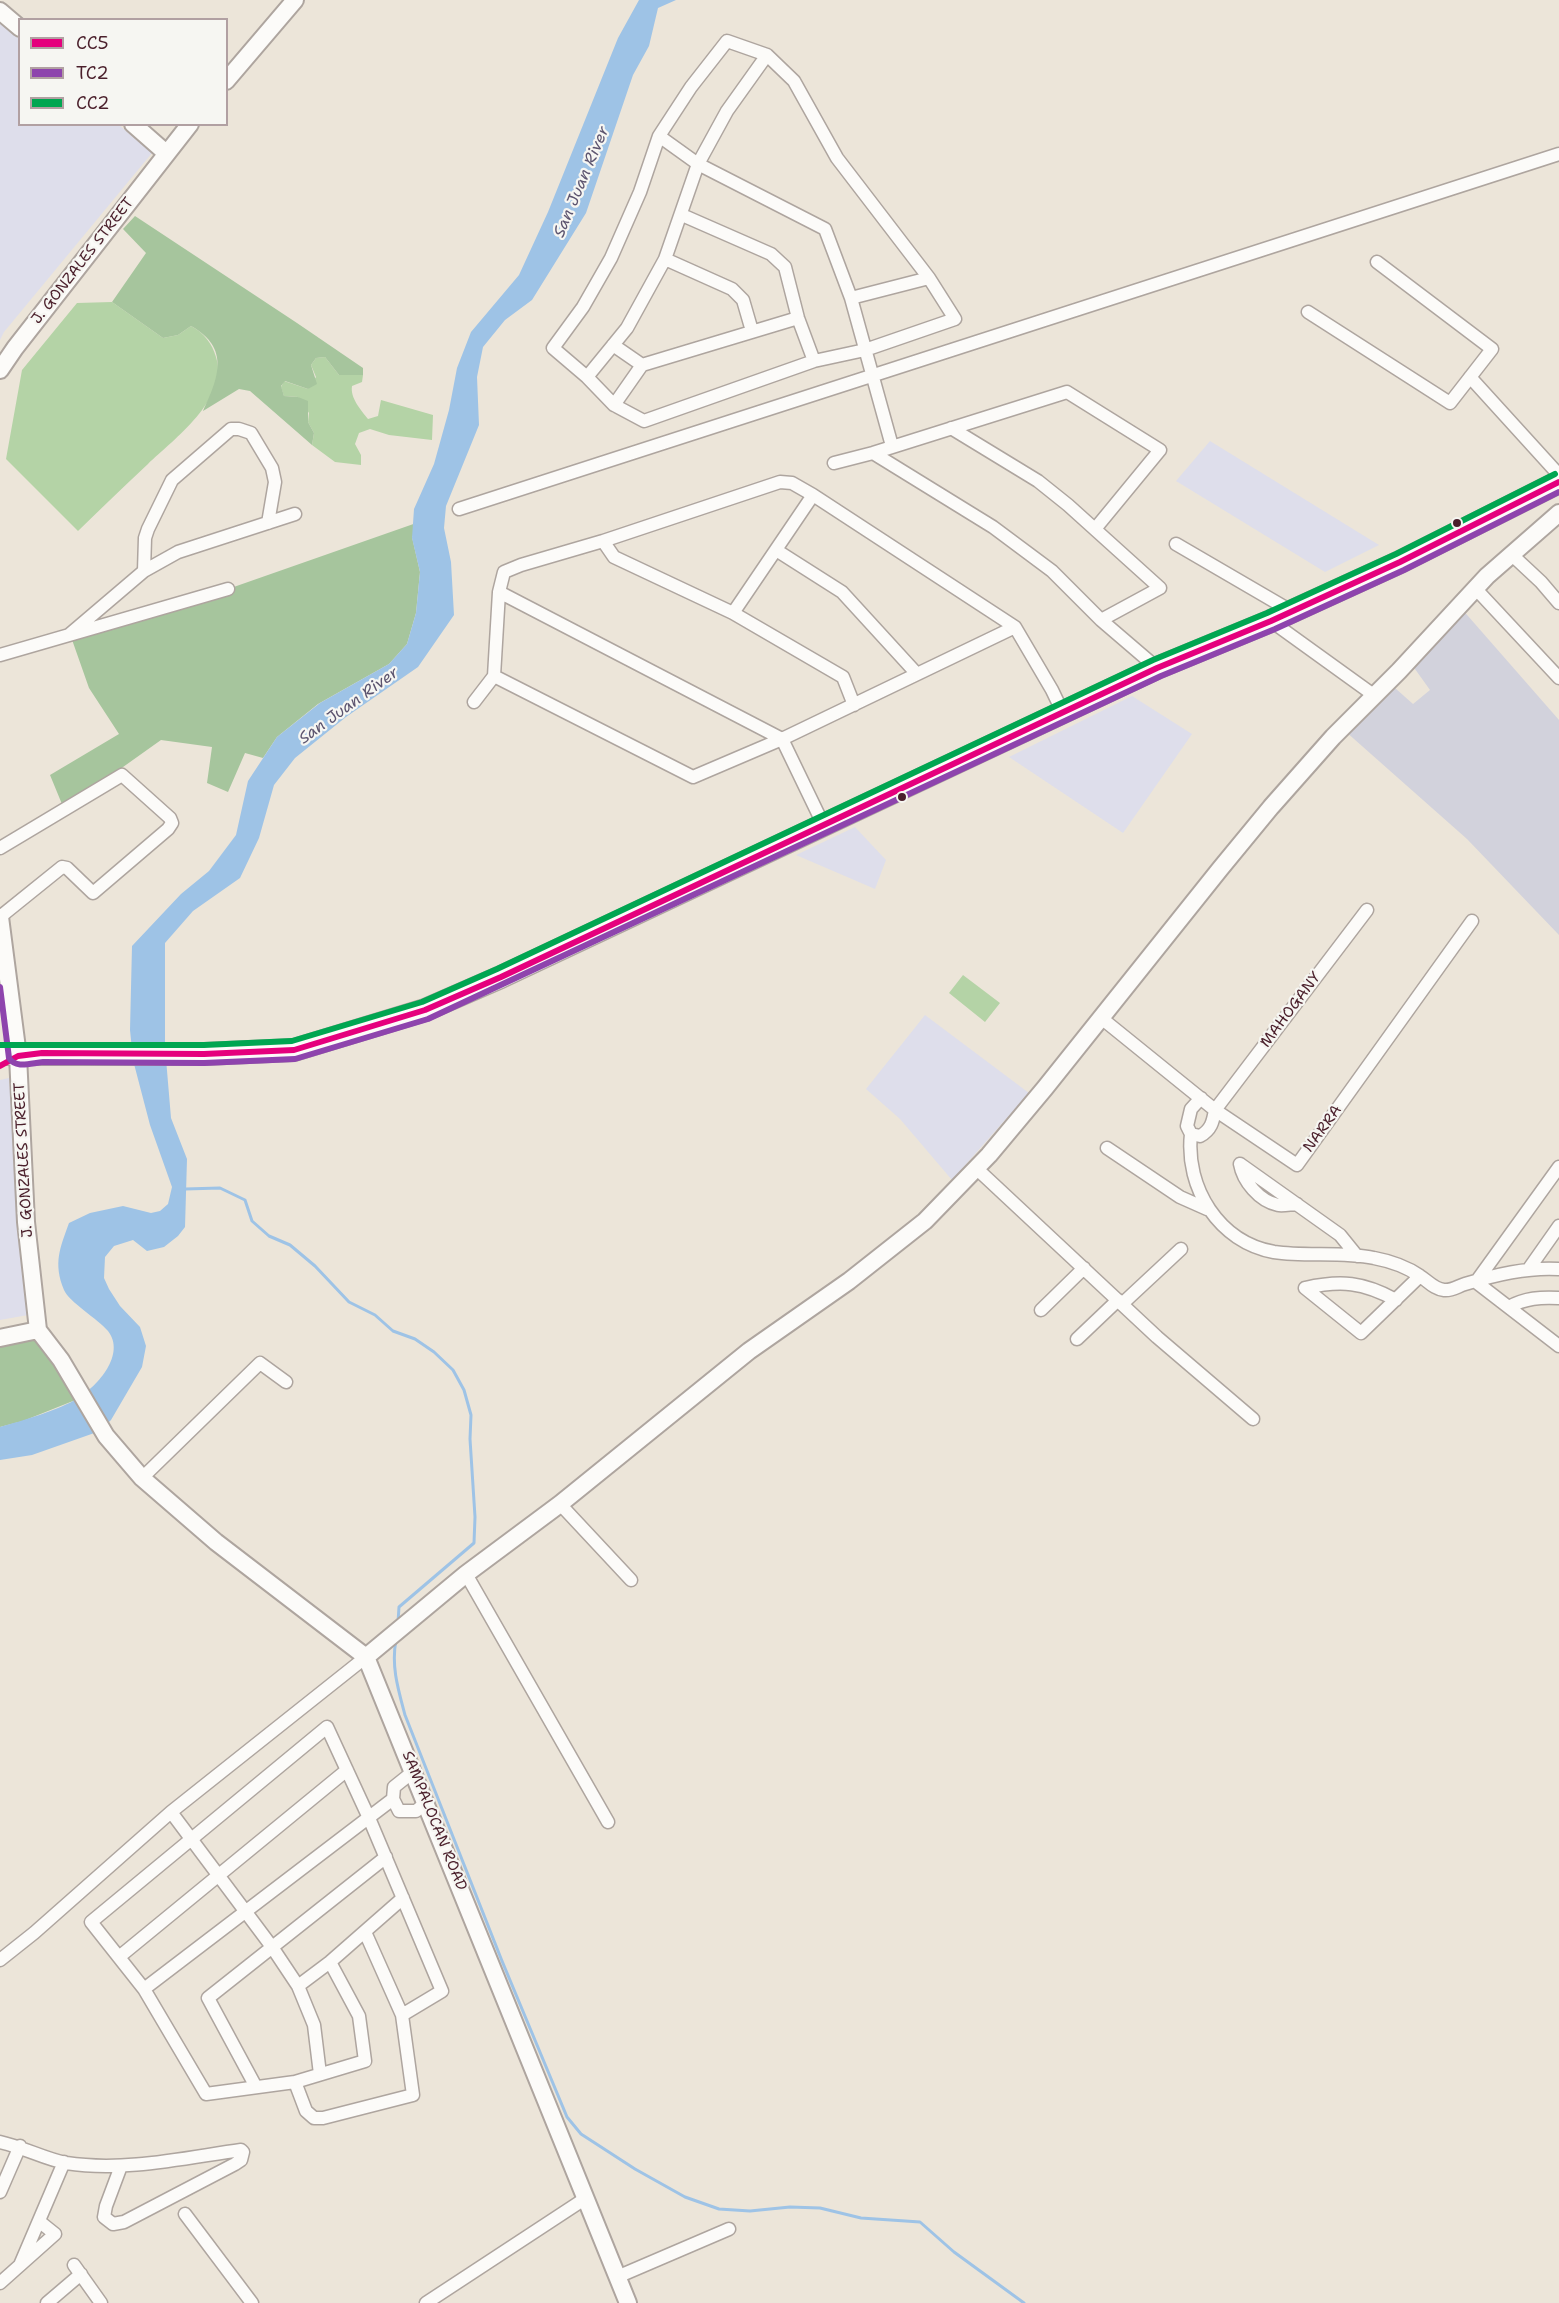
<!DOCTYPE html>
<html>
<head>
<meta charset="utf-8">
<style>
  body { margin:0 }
  #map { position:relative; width:1559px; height:2303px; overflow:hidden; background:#ece5d9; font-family:"Shantell Sans",sans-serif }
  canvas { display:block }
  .legend { position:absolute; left:18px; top:18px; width:210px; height:108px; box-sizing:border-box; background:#f6f6f2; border:2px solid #b1a0a2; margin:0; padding:8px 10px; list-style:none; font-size:18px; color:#4a1f2b }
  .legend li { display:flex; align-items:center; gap:12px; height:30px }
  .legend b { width:30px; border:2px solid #b1a0a2 }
</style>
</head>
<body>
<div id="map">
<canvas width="1559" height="2303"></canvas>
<ul class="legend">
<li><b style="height:8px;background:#e5007d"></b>CC5</li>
<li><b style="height:8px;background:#8e44ad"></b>TC2</li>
<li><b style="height:8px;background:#00a651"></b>CC2</li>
</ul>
</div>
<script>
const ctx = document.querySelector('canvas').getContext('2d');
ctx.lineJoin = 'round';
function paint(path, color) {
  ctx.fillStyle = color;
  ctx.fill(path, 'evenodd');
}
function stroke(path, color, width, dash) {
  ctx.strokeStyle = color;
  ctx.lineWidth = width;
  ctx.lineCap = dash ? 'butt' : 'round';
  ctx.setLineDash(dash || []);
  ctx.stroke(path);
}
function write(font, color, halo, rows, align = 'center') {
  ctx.font = font + ' "Shantell Sans",sans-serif';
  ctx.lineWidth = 4.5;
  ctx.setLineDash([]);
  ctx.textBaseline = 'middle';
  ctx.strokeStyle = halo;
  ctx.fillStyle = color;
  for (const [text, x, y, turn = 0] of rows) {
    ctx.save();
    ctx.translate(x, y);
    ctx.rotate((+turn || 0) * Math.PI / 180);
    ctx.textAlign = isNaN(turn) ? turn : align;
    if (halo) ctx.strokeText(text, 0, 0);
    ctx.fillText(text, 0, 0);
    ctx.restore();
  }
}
paint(new Path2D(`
  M0,20L19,37L20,124L119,125L152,153L4,332L0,340Z
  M1210,441L1379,545L1325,572L1176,481Z
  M1132,696L1192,734L1123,833L1009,757Z
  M855,827L886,860L875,889L796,855Z
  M925,1015L1029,1093L952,1180L900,1119L866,1089Z
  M9,1078L28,1315L0,1320V1080Z`), '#dedeeb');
paint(new Path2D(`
  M1461,608L1559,720V935L1467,839L1345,731L1395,688L1413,704L1430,690L1410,662Z`), '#d2d2dc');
paint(new Path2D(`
  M112,302L163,338L178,335L191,326C204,333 212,343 216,357C229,399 174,439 148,464C124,486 101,509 78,531L6,459L22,370L77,303Z
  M325,357L339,375H363L362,382L352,386C350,398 361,410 368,419L378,416L381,400L433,415L432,440L389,435L370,429L359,433L355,444L361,455V465L335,462L312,445L314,433L308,422L309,413L298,397L284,396L281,387L284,381L308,389L316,377L311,365L316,358Z
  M963,975L1000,1003L985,1022L949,993Z`), '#b4d3a6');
paint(new Path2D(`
  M135,216L297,323L363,368V375H339L325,357L316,358L311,365L317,384L308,389L285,381L281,386L284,396L298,397L308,401V422L314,433L312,445L250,391L239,389L203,411C218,379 231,348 191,326L178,335L163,338L112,302L146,253L123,229Z
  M422,521L412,537L420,572L416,613L407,644L389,664L318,704L277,737L263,758L245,753L228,792L207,783L212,747L161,740L64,809L50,775L119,734L89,688L70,634L228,589Z
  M38,1330L78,1399L23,1421L0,1427V1338Z`), '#a6c59d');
paint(new Path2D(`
  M639,0H676L658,8L649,46L633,75L586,213L532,300L505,320L483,347L477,377L479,425L446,506L444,528L451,562L454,615L418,667L346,717L295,758L274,785L259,838L240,878L193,911L165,943V1047L171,1118L187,1159L185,1227L178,1236L164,1247L147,1251L133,1240L114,1246L105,1257L104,1278L109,1289L120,1306L140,1327L146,1346L142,1367L111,1420L100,1431L32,1455L0,1460V1427C21,1421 60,1410 78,1398C98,1386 126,1354 108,1331C98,1319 69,1302 64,1290C53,1263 60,1248 69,1223L90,1213L123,1206L151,1213L160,1211L168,1204L172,1187L150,1125L133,1060L130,1030L132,946L181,894L209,871L236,835L248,781L277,737L320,703L389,664L407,644L416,613L420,572L412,538L414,509L434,464L449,410L457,368L471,332L519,275L548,212L618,38Z`), '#9ec3e6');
stroke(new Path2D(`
  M185,1189L220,1188L245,1200L252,1221L269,1236L290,1245L315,1266L349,1302L375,1315L393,1331L415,1339L434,1352L453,1370L464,1390L471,1415L470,1439L475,1517L474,1543L399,1607L398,1622
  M396,1640C391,1666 398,1689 405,1715L502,1961L567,2117L581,2134L635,2169L685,2197L719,2209L750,2211L790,2207L820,2208L861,2218L920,2222L954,2252L1024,2303`), '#9ec3e6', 3);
const street = new Path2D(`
  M727,41L767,55L794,81L837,158L929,278L955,319L865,350L814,361L644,421L614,405L587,377L553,348L583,307L611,258L640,192L659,136L691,87Z
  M659,136L698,164L825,229L851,298L892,446
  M682,215L771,254L785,267L798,318L814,361
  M665,259L732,289L743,300L752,331
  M851,298L929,278
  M1308,312L1450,403L1492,349L1377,262
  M613,345L642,365
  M587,377L627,328L665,259L698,164L727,111L767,55
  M1470,377L1559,475
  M614,405L642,365L798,318
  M951,428L1038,481L1068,505L1160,588L1101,620
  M873,453L993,527L1052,571L1101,620L1157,668
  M834,463L873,453L1067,392L1160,450L1095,529
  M459,509L1559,154
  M603,541L614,557L733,613L843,677L854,705
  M1176,544L1291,611
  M776,550L842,592L917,674
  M1511,554L1541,582L1559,603
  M144,571L145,538L148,529L172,480L231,429H239L251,433L272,468L275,482L268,523
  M1475,588L1559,678
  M499,592L504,572L521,565L603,541L780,482L792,483L813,495
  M733,613L813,495L1015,627L1052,690L1063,713
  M1271,621L1375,696
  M70,634L144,571L178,552L295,514
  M0,655L228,589
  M474,702L494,676
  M823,824L782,739L499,592L494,676L693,777L782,739L1015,627
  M0,848L122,775L170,818L172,823L168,829L93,893L67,868L62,867L0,917
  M1100,1017L1215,1110L1297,1165L1472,921
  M1201,1098L1191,1109L1187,1126L1191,1134L1200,1136C1211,1130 1213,1122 1215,1110L1367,910
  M1191,1134C1185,1188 1219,1242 1274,1252C1307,1257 1341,1251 1374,1258C1390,1261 1407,1267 1420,1276C1428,1281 1434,1289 1444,1290C1452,1291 1458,1286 1465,1284C1495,1275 1527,1267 1559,1269
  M1107,1148L1180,1197L1207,1209
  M1240,1164L1340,1235L1357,1256
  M1240,1164C1243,1181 1259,1201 1278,1205C1283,1206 1292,1204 1297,1204
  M1559,1167L1476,1282L1559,1346
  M976,1168L1157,1337L1253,1419
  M1528,1270L1559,1226
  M1305,1288L1361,1333L1420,1276
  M1305,1288C1341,1280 1363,1282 1396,1300
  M1122,1304L1181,1249
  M1509,1307C1525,1298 1541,1297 1559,1298
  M1041,1310L1084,1268
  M1077,1339L1118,1300
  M142,1478L260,1363L286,1382
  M560,1504L631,1580
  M466,1574L608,1822
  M414,1771L394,1787L393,1799L399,1811H416L427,1802
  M171,1812L272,1947L298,1986L314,2025L320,2074
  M119,1957L347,1770
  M0,1960L34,1933L171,1812L366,1657
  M330,1962L359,2016L365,2061L295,2082L206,2094L144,1989L91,1922L327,1727L369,1818L442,1991L402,2015
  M298,1986L330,1962L403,1898
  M144,1989L393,1799
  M295,2082L306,2111L314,2118H323L413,2095L402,2015L365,1932
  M256,2087L208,1998L386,1857
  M0,2142C23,2147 45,2159 66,2163C124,2172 184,2158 241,2150L243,2152L241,2160L235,2164L124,2222L113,2224L104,2217L106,2206L121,2166
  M0,2192L20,2146
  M185,2214L252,2303
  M20,2265L64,2162
  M74,2265L101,2303
  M617,2277L729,2229
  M0,2283L55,2234L40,2222
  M47,2303L81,2274
  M426,2303L586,2198`);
const secondary = new Path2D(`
  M0,11L20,28
  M226,81L295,0
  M133,124L166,153
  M0,370L15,348L190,124
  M0,917L18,1056L26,1222L38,1330L61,1360L106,1436L142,1478L216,1542L366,1657L628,2303
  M0,1338L38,1330
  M366,1657L466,1574L560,1504L749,1351L849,1281L925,1221L989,1155L1045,1088L1220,869L1271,807L1333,737L1399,671L1487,576L1559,513`);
const highway = new Path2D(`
  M0,1054H204L294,1050L425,1010L501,977L1157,668L1271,621L1400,562L1559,482`);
stroke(street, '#aea59f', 15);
stroke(secondary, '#aea59f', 20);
stroke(highway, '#aea59f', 24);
stroke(street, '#fcfbf9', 12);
stroke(secondary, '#fcfbf9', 16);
stroke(highway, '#fcfbf9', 21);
stroke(new Path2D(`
  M0,1066L18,1056L42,1053L204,1054L294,1050L425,1010L501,977L1157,668L1271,621L1400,562L1559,482`), '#e5007d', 6);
stroke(new Path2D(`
  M0,987L9,1058C16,1069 31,1063 43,1062L204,1063L295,1059L428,1019L1161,676L1275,629L1404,570L1559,492`), '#8e44ad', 6);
stroke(new Path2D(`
  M0,1045H204L292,1041L422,1002L497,969L1153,660L1267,613L1396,554L1555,474`), '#00a651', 6);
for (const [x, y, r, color] of [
  [1457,523,5,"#4a1f2b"],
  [902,797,5,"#4a1f2b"]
]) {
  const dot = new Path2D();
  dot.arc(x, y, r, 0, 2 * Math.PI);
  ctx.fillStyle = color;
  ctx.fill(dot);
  stroke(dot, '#f6f6f2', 2);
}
write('15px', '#4a1f2b', '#f6f6f2', [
  ["J. GONZALES STREET",83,261,-52],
  ["MAHOGANY",1291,1010,-53],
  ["NARRA",1323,1129,-54],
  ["J. GONZALES STREET",24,1160,-93],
  ["SAMPALOCAN ROAD",434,1821,68]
]);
write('italic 16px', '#5c546f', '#f6f6f2', [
  ["San Juan River",582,182,-67],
  ["San Juan River",349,706,-36]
]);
</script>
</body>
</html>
